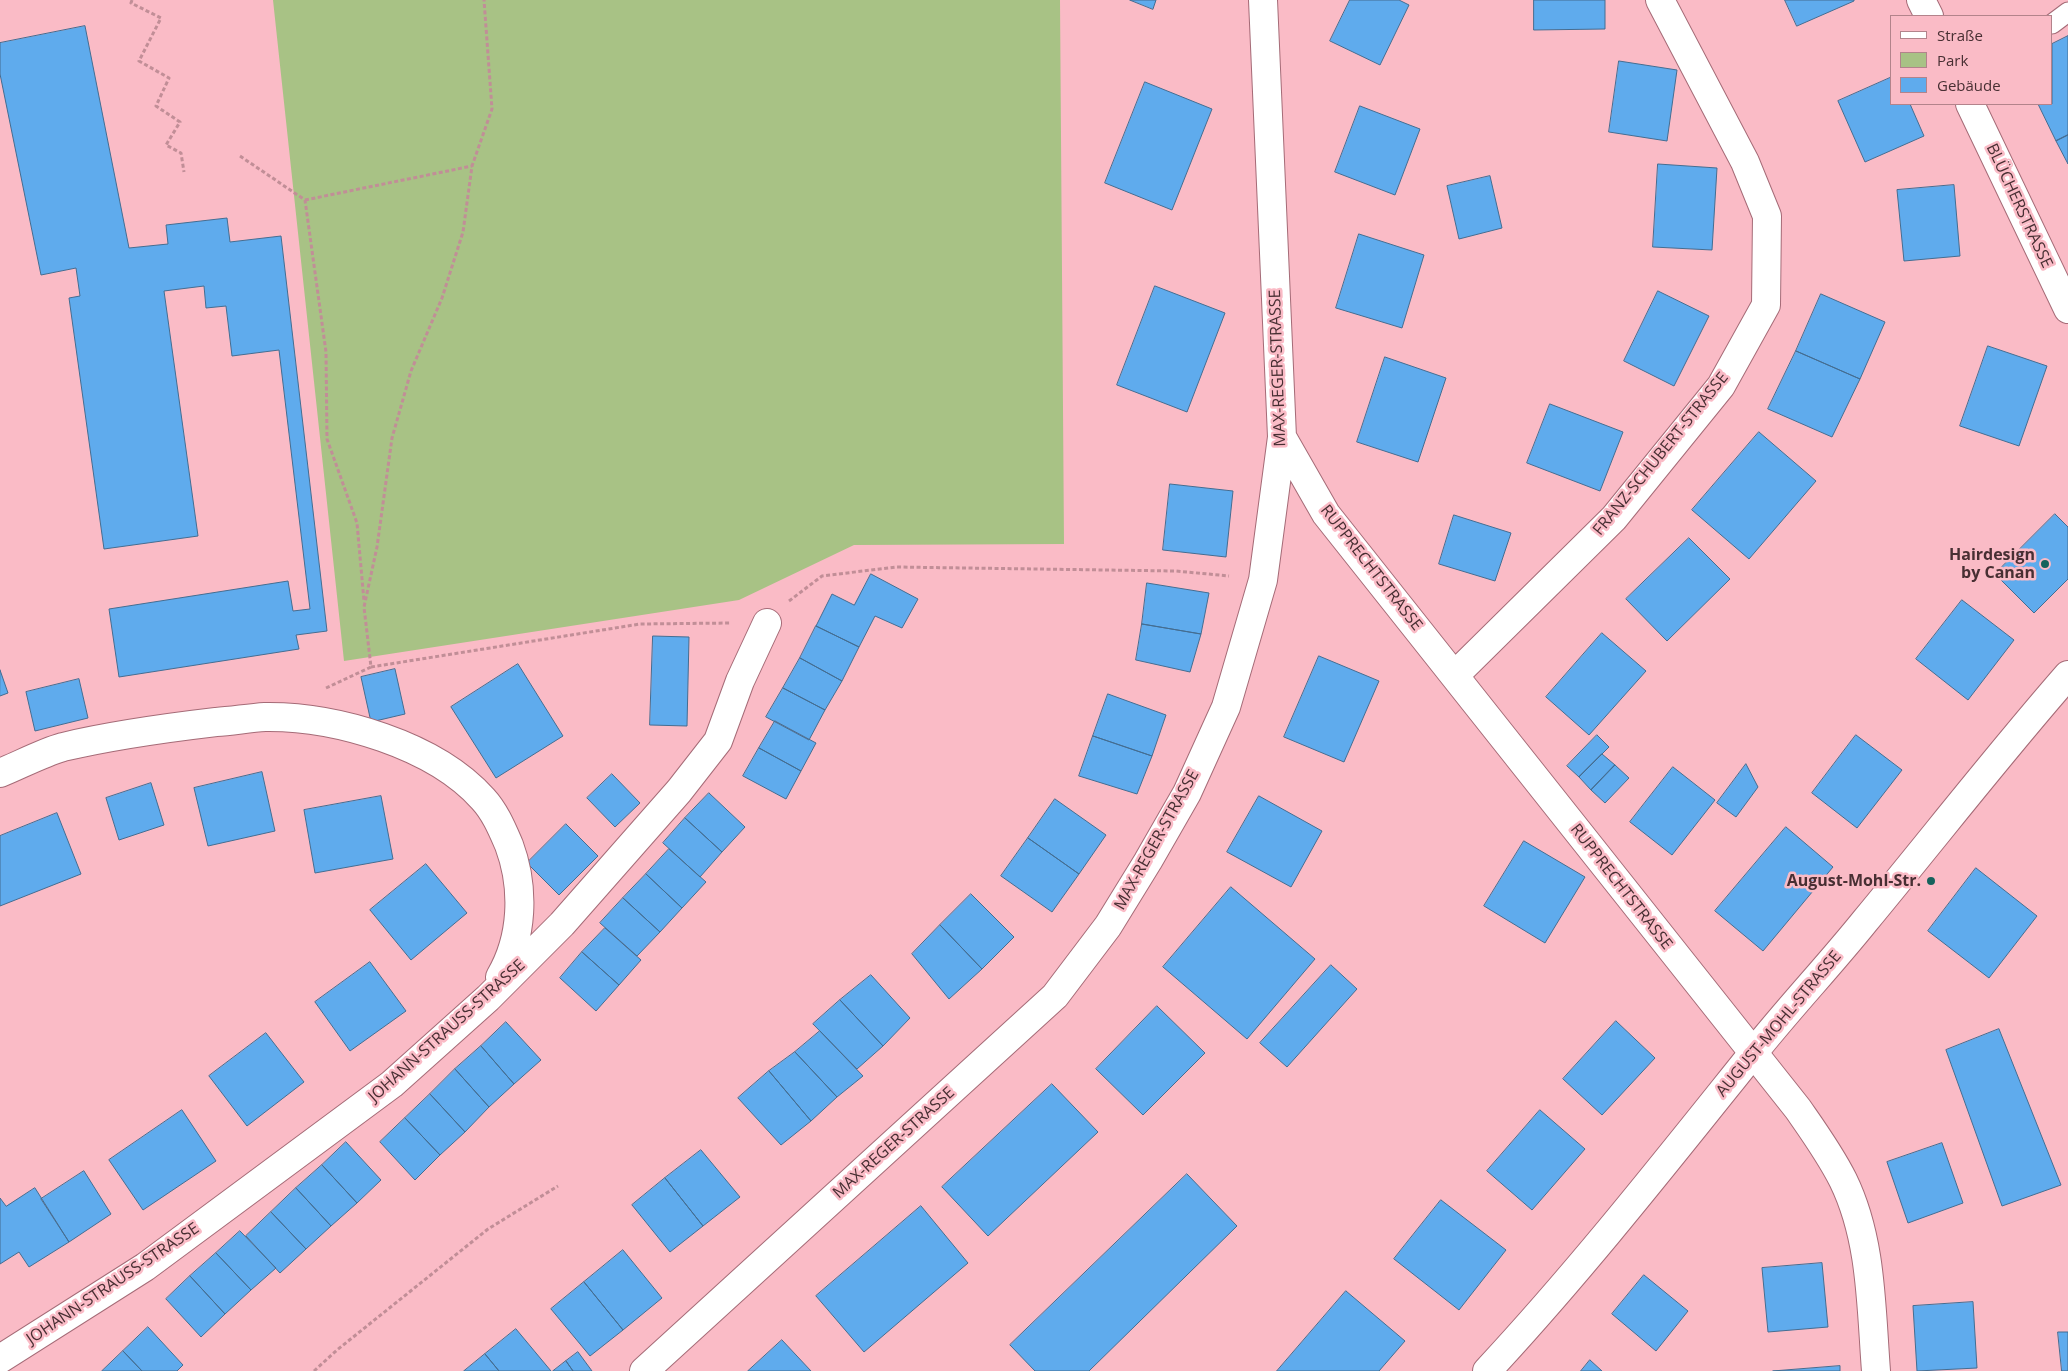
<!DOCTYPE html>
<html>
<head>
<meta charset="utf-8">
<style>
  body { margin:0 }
  #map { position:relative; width:2068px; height:1371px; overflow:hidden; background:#fabbc6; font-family:"Open Sans",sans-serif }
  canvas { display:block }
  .legend { position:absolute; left:1890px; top:15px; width:162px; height:90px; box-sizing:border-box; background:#fabbc6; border:1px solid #b3838b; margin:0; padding:6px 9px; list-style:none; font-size:15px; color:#482f33 }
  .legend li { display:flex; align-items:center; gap:10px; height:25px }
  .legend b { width:25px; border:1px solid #b3838b }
</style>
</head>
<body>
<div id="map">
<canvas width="2068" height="1371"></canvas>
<ul class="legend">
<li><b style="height:6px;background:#fff"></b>Straße</li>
<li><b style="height:14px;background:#a8c285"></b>Park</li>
<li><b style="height:14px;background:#5fabed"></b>Gebäude</li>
</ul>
</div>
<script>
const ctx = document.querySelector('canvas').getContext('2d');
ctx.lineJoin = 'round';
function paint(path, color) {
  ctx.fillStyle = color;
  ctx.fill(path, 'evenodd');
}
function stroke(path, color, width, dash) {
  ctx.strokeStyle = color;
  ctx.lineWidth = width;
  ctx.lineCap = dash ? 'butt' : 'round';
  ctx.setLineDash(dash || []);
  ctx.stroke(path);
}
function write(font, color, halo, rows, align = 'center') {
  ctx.font = font + ' "Open Sans",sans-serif';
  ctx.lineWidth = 5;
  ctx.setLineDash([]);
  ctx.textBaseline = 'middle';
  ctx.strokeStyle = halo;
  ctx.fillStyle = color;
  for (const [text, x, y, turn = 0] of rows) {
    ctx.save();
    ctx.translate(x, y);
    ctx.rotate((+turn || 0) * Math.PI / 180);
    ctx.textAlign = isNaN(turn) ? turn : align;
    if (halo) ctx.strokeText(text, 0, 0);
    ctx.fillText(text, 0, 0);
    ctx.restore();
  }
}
paint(new Path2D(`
  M273,0H1060L1064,544L854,545L739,600L344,661Z`), '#a8c285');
const building = new Path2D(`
  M1130,0H1156L1153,9Z
  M1350,0H1399L1409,5L1380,65L1330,41Z
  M1534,0H1605V29L1534,30Z
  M1785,0H1854V1L1797,26Z
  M85,26L129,248L168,244L166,225L227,218L230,242L281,236L327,631L296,635L299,649L119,677L109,609L288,581L293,611L310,609L279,350L232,356L226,306L206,308L204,286L164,291L198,536L104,549L69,298L80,296L76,268L41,275L0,74V43Z
  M2068,36V135L2056,141L2038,104H2052V44Z
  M1619,61L1677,70L1667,141L1609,132Z
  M1892,77V104H1910L1924,136L1865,162L1838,101Z
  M1145,82L1212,109L1172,210L1105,183Z
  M1360,106L1420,129L1395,195L1335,172Z
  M2068,135V164L2056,141Z
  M1658,164L1717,168L1712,250L1653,247Z
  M1490,176L1502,228L1459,239L1447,186Z
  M1954,185L1960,256L1904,261L1897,190Z
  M1359,234L1424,255L1402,328L1336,308Z
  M1155,286L1225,313L1187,412L1117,385Z
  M1658,291L1709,316L1674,386L1624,361Z
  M1821,294L1885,322L1860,379L1796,351Z
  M1988,346L2047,366L2019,446L1960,426Z
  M1796,351L1860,379L1832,437L1768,409Z
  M1385,357L1446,378L1418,462L1357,442Z
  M1550,404L1623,432L1600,491L1527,463Z
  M1759,432L1816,481L1749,559L1692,510Z
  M1170,484L1233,491L1226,557L1163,550Z
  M2055,514L2068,527V579L2034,613L1995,574Z
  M1454,515L1511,533L1495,581L1439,564Z
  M1689,538L1730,579L1667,641L1626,599Z
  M871,574L918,599L902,628L875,616L859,647L816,626L832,594L854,605Z
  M1147,583L1209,593L1201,634L1142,624Z
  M1962,600L2014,640L1968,700L1916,659Z
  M1142,624L1201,634L1190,672L1136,660Z
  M816,626L859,647L842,681L800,658Z
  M1602,633L1646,671L1589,735L1546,697Z
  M653,636L689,637L687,726L650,725Z
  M1319,656L1379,681L1344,762L1284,737Z
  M800,658L842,681L825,710L783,688Z
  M518,664L563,736L496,778L451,707Z
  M395,669L405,714L371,722L361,677Z
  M0,670L8,693L0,696Z
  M79,679L88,718L35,731L26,692Z
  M783,688L825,710L809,740L766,717Z
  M1108,694L1166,715L1152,756L1093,736Z
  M775,721L816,743L801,771L759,748Z
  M1597,735L1609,747L1579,777L1567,766Z
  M1856,735L1902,770L1857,828L1812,793Z
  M1093,736L1152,756L1137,794L1079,776Z
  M759,748L801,771L786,799L743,776Z
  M1602,754L1615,765L1591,790L1579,777Z
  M1746,764L1758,787L1736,817L1717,803Z
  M1615,765L1629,778L1605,803L1591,790Z
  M1673,767L1715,800L1672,855L1630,822Z
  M262,772L275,831L208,846L194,788Z
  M612,774L640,803L615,827L587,798Z
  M151,783L164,825L119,840L106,798Z
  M709,793L745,827L722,852L685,818Z
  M381,796L393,859L315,873L304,810Z
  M1259,796L1322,831L1291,887L1227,852Z
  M1055,799L1106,835L1079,874L1028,838Z
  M57,813L81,874L0,906V836Z
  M685,818L722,852L700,877L663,843Z
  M566,824L598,856L559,895L527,863Z
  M1786,827L1833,867L1763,951L1715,911Z
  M1028,838L1079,874L1052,912L1001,876Z
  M1524,841L1585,877L1545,943L1484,906Z
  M669,849L706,882L682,908L646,874Z
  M426,864L467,913L411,960L370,910Z
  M1976,868L2037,916L1989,978L1928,931Z
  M646,874L682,908L660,932L623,898Z
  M1231,887L1315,959L1247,1039L1163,967Z
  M971,894L1014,937L982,969L940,925Z
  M623,898L660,932L637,956L600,923Z
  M940,925L982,969L949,999L912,954Z
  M605,928L641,960L619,985L582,952Z
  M582,952L619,985L596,1011L560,978Z
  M370,962L406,1011L350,1051L315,1002Z
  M1331,965L1357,989L1287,1067L1260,1043Z
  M871,975L910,1018L883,1046L840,1000Z
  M840,1000L883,1046L857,1069L813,1024Z
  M1157,1006L1205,1053L1143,1115L1096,1069Z
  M1616,1021L1655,1058L1602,1115L1563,1079Z
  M506,1022L541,1060L514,1084L481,1046Z
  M1999,1029L2061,1185L2002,1206L1946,1050Z
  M820,1031L863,1076L837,1097L795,1052Z
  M266,1033L304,1082L247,1126L209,1076Z
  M481,1046L514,1084L489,1107L455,1069Z
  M795,1052L837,1097L811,1121L769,1071Z
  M455,1069L489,1107L465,1132L430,1094Z
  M769,1071L811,1121L781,1145L738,1098Z
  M1052,1084L1098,1132L988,1236L942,1187Z
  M430,1094L465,1132L440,1155L405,1118Z
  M182,1110L216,1161L143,1210L109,1160Z
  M1540,1110L1585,1149L1532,1210L1487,1171Z
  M405,1118L440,1155L415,1180L380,1142Z
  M346,1142L381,1180L357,1203L322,1165Z
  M1942,1143L1963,1203L1908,1223L1887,1162Z
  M701,1150L740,1197L703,1226L665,1178Z
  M322,1165L357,1203L331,1226L296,1188Z
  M84,1171L111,1214L69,1242L41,1199Z
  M1187,1174L1237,1226L1089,1371H1035L1010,1345Z
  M665,1178L703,1226L670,1252L632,1205Z
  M35,1188L69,1242L29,1267L19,1252L0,1264V1198L6,1206Z
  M296,1188L331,1226L306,1249L271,1212Z
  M1441,1200L1506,1250L1459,1310L1394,1259Z
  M921,1206L968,1263L864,1352L816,1296Z
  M271,1212L306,1249L280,1273L246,1236Z
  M240,1231L276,1268L251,1290L216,1253Z
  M623,1250L662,1298L623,1330L584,1282Z
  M216,1253L251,1290L225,1314L190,1276Z
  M1822,1263L1828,1327L1768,1332L1762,1268Z
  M1644,1275L1688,1311L1656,1351L1612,1314Z
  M190,1276L225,1314L201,1337L166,1299Z
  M584,1282L623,1330L590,1356L551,1309Z
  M1346,1291L1405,1341L1379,1371H1277Z
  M1973,1302L1977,1368L1917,1371L1913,1306Z
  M148,1327L183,1365L177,1371H142L123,1351Z
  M516,1329L551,1371H499L485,1354Z
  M2058,1332H2068V1371H2062Z
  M782,1340L811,1371H748Z
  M123,1351L142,1371H102Z
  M578,1352L592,1371H573L566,1361Z
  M485,1354L499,1371H464Z
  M1590,1360L1602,1371H1581Z
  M566,1361L573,1371H553Z
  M1840,1366V1371H1773Z`);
paint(building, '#5fabed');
stroke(building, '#446d91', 1);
const lane = new Path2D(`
  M2052,24L2068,12`);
const street = new Path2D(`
  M1921,0L1929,16
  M1970,104L2068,309
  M1282,437L1326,514L1798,1109C1814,1132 1830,1154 1843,1180C1872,1239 1871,1307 1876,1371
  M1455,675L1614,518L1721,386L1766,305L1767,216L1745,162L1660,0
  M0,773C20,765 42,753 63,747C113,735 165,728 216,722C232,721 249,718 265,717C336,716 435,745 483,799C495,812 502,829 509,845C525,888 523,938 500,977
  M0,1359L145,1267L392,1084L488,998L562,924L679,791L718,741L740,681L767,623
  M644,1371L1055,996L1108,926L1148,861L1187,793L1226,707L1263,580L1282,437L1263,0`);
const secondary = new Path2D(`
  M1487,1371C1580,1271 1665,1163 1750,1057C1787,1010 1828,967 1865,921C1933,839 1998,755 2068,675`);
stroke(lane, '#a56b77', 21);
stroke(street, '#a56b77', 30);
stroke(secondary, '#a56b77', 30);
stroke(new Path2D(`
  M132,0L131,3L161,18L139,61L169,78L156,106L180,122L166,145L181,153L184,172
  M240,156L305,200L326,352L327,439L357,523L364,601
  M305,200L472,166
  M789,601L822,576L896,567L1176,571L1229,576
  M371,667L640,624L730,623
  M326,688L371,667L364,607L377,547L392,438L411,371L442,298L463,232L472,166L492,109L484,0
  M314,1371L337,1350L488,1229L558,1186`), '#c18e97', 3, [4, 2.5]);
stroke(lane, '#fff', 19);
stroke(street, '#fff', 28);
stroke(secondary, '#fff', 28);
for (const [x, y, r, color] of [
  [2045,564,5,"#15625c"],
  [1931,881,5,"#15625c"]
]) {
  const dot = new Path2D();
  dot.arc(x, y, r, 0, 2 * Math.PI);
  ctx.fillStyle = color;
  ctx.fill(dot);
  stroke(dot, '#fabbc6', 2);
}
write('16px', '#482f33', '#fabbc6', [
  ["BLÜCHERSTRASSE",2019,206,65],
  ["MAX-REGER-STRASSE",1278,368,-92],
  ["FRANZ-SCHUBERT-STRASSE",1661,454,-51],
  ["RUPPRECHTSTRASSE",1371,568,52],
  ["MAX-REGER-STRASSE",1157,840,-61],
  ["RUPPRECHTSTRASSE",1621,887,52],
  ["AUGUST-MOHL-STRASSE",1779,1024,-50],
  ["JOHANN-STRAUSS-STRASSE",447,1031,-42],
  ["MAX-REGER-STRASSE",894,1143,-42],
  ["JOHANN-STRAUSS-STRASSE",113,1284,-34]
]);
write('bold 16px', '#482f33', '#fabbc6', [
  ["Hairdesign",2035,555],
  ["by Canan",2035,573],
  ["August-Mohl-Str.",1921,881]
], 'right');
</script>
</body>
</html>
